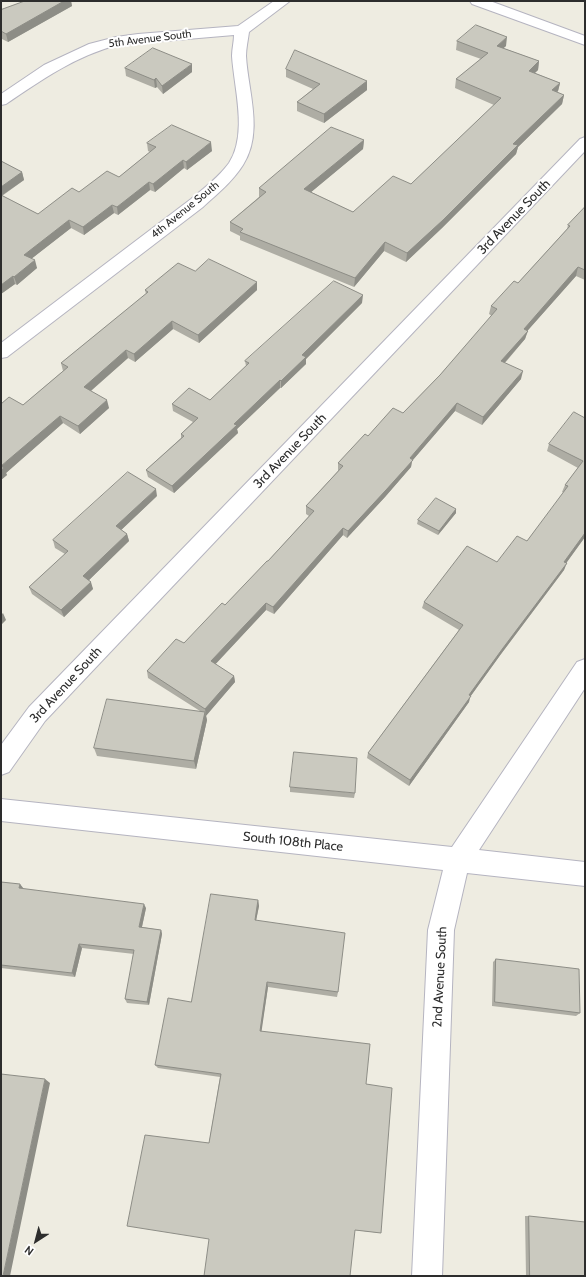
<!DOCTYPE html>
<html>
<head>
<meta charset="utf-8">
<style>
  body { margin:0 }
  #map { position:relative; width:586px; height:1277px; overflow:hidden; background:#eeece1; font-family:Cabin,sans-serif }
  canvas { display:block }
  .frame { position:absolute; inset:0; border:2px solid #2d2d2d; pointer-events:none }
  .north { position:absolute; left:16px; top:1221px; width:40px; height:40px; -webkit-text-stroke:3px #fff; paint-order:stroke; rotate:216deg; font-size:11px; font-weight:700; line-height:16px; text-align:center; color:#2d2d2d }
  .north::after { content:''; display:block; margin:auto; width:14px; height:18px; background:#2d2d2d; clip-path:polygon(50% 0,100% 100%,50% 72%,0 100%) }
</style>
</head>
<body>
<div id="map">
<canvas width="586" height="1277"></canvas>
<div class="frame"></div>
<div class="north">N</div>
</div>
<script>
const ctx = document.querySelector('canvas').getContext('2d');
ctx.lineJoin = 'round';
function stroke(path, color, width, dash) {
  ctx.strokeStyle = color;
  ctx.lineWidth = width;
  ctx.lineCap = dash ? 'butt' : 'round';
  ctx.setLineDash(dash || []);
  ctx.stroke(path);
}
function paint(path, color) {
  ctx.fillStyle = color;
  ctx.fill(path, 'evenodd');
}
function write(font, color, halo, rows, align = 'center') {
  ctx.font = font + ' Cabin,sans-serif';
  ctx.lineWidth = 4;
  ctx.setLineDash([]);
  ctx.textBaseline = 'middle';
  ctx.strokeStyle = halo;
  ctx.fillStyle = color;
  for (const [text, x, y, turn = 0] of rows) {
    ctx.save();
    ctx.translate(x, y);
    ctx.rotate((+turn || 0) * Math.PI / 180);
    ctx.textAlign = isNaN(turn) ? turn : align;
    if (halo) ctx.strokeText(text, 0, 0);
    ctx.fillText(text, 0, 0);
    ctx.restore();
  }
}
const minor = new Path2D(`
  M274,1H290L249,32C248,40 246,48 246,56C248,92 264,132 243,165C233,181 217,194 203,207L7,357L1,358V343L191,199C204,188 219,177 229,163C248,134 234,88 232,56C232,49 234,42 234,35L117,45C74,57 43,79 6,104L1,105V94L44,65L89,44L116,37L138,34L238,26Z
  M470,1H490L585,36V45L472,4Z
  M585,137V151L45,721L9,772L1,775V745L29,707L580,139Z
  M585,659V688L479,850L585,862V886L467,873L454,930L442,1276H412L428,930L443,870L1,821V799L452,847L577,662Z`);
stroke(minor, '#b5b4c0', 2);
paint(minor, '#fff');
paint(new Path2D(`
  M25,1H71L72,6L8,42L2,39H1V10Z
  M457,41L506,46L503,48L539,61L538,70L535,73L560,83L558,91L557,92L564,95L562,104L518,147L516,154L442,228L406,262L384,251L354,287L240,240V236L230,231V222L259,197V188L364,140L363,149L311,192L353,212L411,184L494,105L455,88L456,79L481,59L456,50Z
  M125,68L192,72L163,94L157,87L155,88L126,76Z
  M286,69L367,81V90L324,123L297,111V102L313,89L286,77Z
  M147,143L212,151L187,170L184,168L155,192L150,190L118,215L114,213L84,235L71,228L31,259L37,268L17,285L15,284L1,294V161L22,172L24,180L2,196L38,214L79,192L119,177L150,152L148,151Z
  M585,207V280L576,276L527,331L525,339L505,363L521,379L482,425L455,411L412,461L411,467L385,497L347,538L343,535L274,614L266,610L215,664L234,676L235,682L206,715L207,720L196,769L97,756L94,748L200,711L148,678L147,671L184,643L225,605L268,561L309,516L306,514V506L338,471V463L368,436L403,413L440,375L492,316L489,314L491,306L518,283L567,229L568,225Z
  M195,271L257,282V290L199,343L173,329L135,362L128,358L91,391L109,408L80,434L63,423L6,473L7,475L1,480L23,405L63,371L61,363L146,294L145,290Z
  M362,303L306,359V364L281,388H280L237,429L238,433L174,493L148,477L146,470L181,438V434L193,422L173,411L172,404L210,400L246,366L245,361Z
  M585,418V537L566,563L564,570L501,654L470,697L469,702L409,786L367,758L368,753L459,630L422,608L424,602L497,562L527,541L564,493L562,492L565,485L578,468L547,451L549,444Z
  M157,496L121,530L127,534L129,541L89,580L93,589L64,617L32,594L29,587L65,554L55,548L53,540Z
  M456,509V513L438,535L417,524L418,520Z
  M290,787L355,793L354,798L290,792Z
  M1,882L24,889L146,908L142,927L161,930L162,934L149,1005L127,1003L125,999L134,954L82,948L75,977L1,968Z
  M258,900L259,906L256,920L338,992L337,997L268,987L261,1031L366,1084L381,1233L354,1230L209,1239V1143L220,1077L158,1068L155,1065L191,1002Z
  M496,959L580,1013L576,1016L492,1006L493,962Z
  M525,1216H529L585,1276H526Z`), '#aeada4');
paint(new Path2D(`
  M64,1H71L72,6L8,42L6,34Z
  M507,37L506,46L496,55L497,46Z
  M539,61L538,70L527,80L529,71Z
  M192,64V72L163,94L162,86Z
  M156,78L157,87L155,88L154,80Z
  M367,81V90L324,123V114Z
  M560,83L558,91L550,99L552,90Z
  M564,95L562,104L518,147L516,154L442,228L406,262L407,253L513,144Z
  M364,140L363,149L304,198V189Z
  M211,142L212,151L187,170L186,162Z
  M183,160L184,168L155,192L153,184Z
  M22,172L24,180L1,196V187Z
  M149,182L150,190L118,215L117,207Z
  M112,205L114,213L84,235L83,227Z
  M69,220L71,228L26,263L24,255Z
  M385,242L384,251L354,287L355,278Z
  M35,260L37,268L17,285L14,277Z
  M578,267L576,276L522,337L524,329Z
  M13,276L15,284L1,294V285Z
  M257,282V290L199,343L198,335Z
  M363,295L362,303L306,359V364L281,388V381L302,355Z
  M172,321L173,329L135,362L134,354Z
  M528,331L525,339L499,369L501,361Z
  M126,350L128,358L86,395L84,387Z
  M523,371L521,379L482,425L483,417Z
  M280,380V388L237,429L238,433L174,493L172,486L234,424Z
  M107,400L109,408L80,434L78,426Z
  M457,403L455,411L412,461L411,467L385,497L347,538L348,531Z
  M60,416L63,423L6,473L7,475L1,480V466Z
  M156,489L157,496L117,534L116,526Z
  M456,509V513L438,535L439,531Z
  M343,528V535L274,614L273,607Z
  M585,533V537L562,569L564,562Z
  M127,534L129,541L86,583L83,576Z
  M567,563L564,570L501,654L470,697L469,702L409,786L410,780L469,695L503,648Z
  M91,582L93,589L64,617L61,610Z
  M266,603V610L212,668L211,661Z
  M3,613L6,620L1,625V615Z
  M234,676L235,682L206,716L205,709Z
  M205,712L207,720L196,769L194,761Z
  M20,884L24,889L19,888Z
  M258,900L259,906L255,926V920Z
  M144,904L146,908L141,931L139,927Z
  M161,930L162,934L149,1005L147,1002Z
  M79,944L82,948L75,977L72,973Z
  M267,982L268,987L261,1035L260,1031Z
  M45,1079L50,1083L10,1276H3Z`), '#8d8d86');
const building = new Path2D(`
  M25,1H64L6,34L1,31V10Z
  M476,25L507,37L497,46L539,61L529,71L560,83L552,90L564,95L513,144L518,145L443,220L407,253L385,242L355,278L240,232L243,229L230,222L266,192L259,188L331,127L364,140L304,189L353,212L393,176L411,184L501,98L456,79L488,53L457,41Z
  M153,48L192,64L162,86L156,78L154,80L125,68Z
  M295,50L367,81L324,114L297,102L320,84L286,69Z
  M172,125L211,142L186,162L183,160L153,184L149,182L117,207L112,205L83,227L69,220L24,255L35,260L14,277L13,276L1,285V195L38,214L72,188L79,192L107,171L119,177L156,147L147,143Z
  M1,161L22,172L1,187Z
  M585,207V270L578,267L524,329L528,331L501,361L523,371L483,417L457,403L410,458L413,460L386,490L348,531L343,528L273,607L266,603L211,661L234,676L205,709L147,671L176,639L184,643L222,603L225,605L267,561H268L314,511L306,506L343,466L338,463L365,434L368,436L393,408L403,413L440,375L497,309L491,306L514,281L518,283L570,226L568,225Z
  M209,259L257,282L198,335L172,321L134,354L126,350L84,387L107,400L78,426L60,416L1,466L4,468L1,470V404L9,397L23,405L68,367L61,363L148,292L145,290L178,263L195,271Z
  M334,281L363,295L302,355L306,357L281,381L280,380L234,424L237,425L172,486L146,470L184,436L181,434L198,418L172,404L189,388L210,400L249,363L245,361Z
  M574,412L585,418V533L564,562L567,563L503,648L469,695L471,696L410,780L368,753L463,625L424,602L467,546L497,562L517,536L527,541L568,486L565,485L583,461L549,444Z
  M128,472L156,489L116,526L127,534L83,576L91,582L61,610L29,587L68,551L53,540Z
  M436,498L456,509L439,531L418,520Z
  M107,699L205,712L194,761L94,748Z
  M294,752L357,758L355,793L290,787Z
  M1,882L20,884L19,888L144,904L139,927L161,930L147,1002L125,999L134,950L79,944L72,973L1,965Z
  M211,894L258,900L255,920L345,933L338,992L267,982L260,1031L370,1044L366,1084L392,1088L381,1233L355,1230L350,1276H204L209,1239L127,1226L145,1135L209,1143L221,1074L155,1065L168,998L191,1002Z
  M496,959L579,969L580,1013L495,1002Z
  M1,1074L45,1079L3,1276H1Z
  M529,1216L585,1222V1276H530Z`);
paint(building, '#cac9bf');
stroke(building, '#8d8d86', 1);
write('11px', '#2d2d2d', '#fff', [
  ["5th Avenue South",150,39,-7],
  ["4th Avenue South",185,210,-39]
]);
write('13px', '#2d2d2d', '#fff', [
  ["3rd Avenue South",514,217,-46],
  ["3rd Avenue South",290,451,-46],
  ["3rd Avenue South",66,685,-47],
  ["South 108th Place",293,842,6],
  ["2nd Avenue South",440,977,-87]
]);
</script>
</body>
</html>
